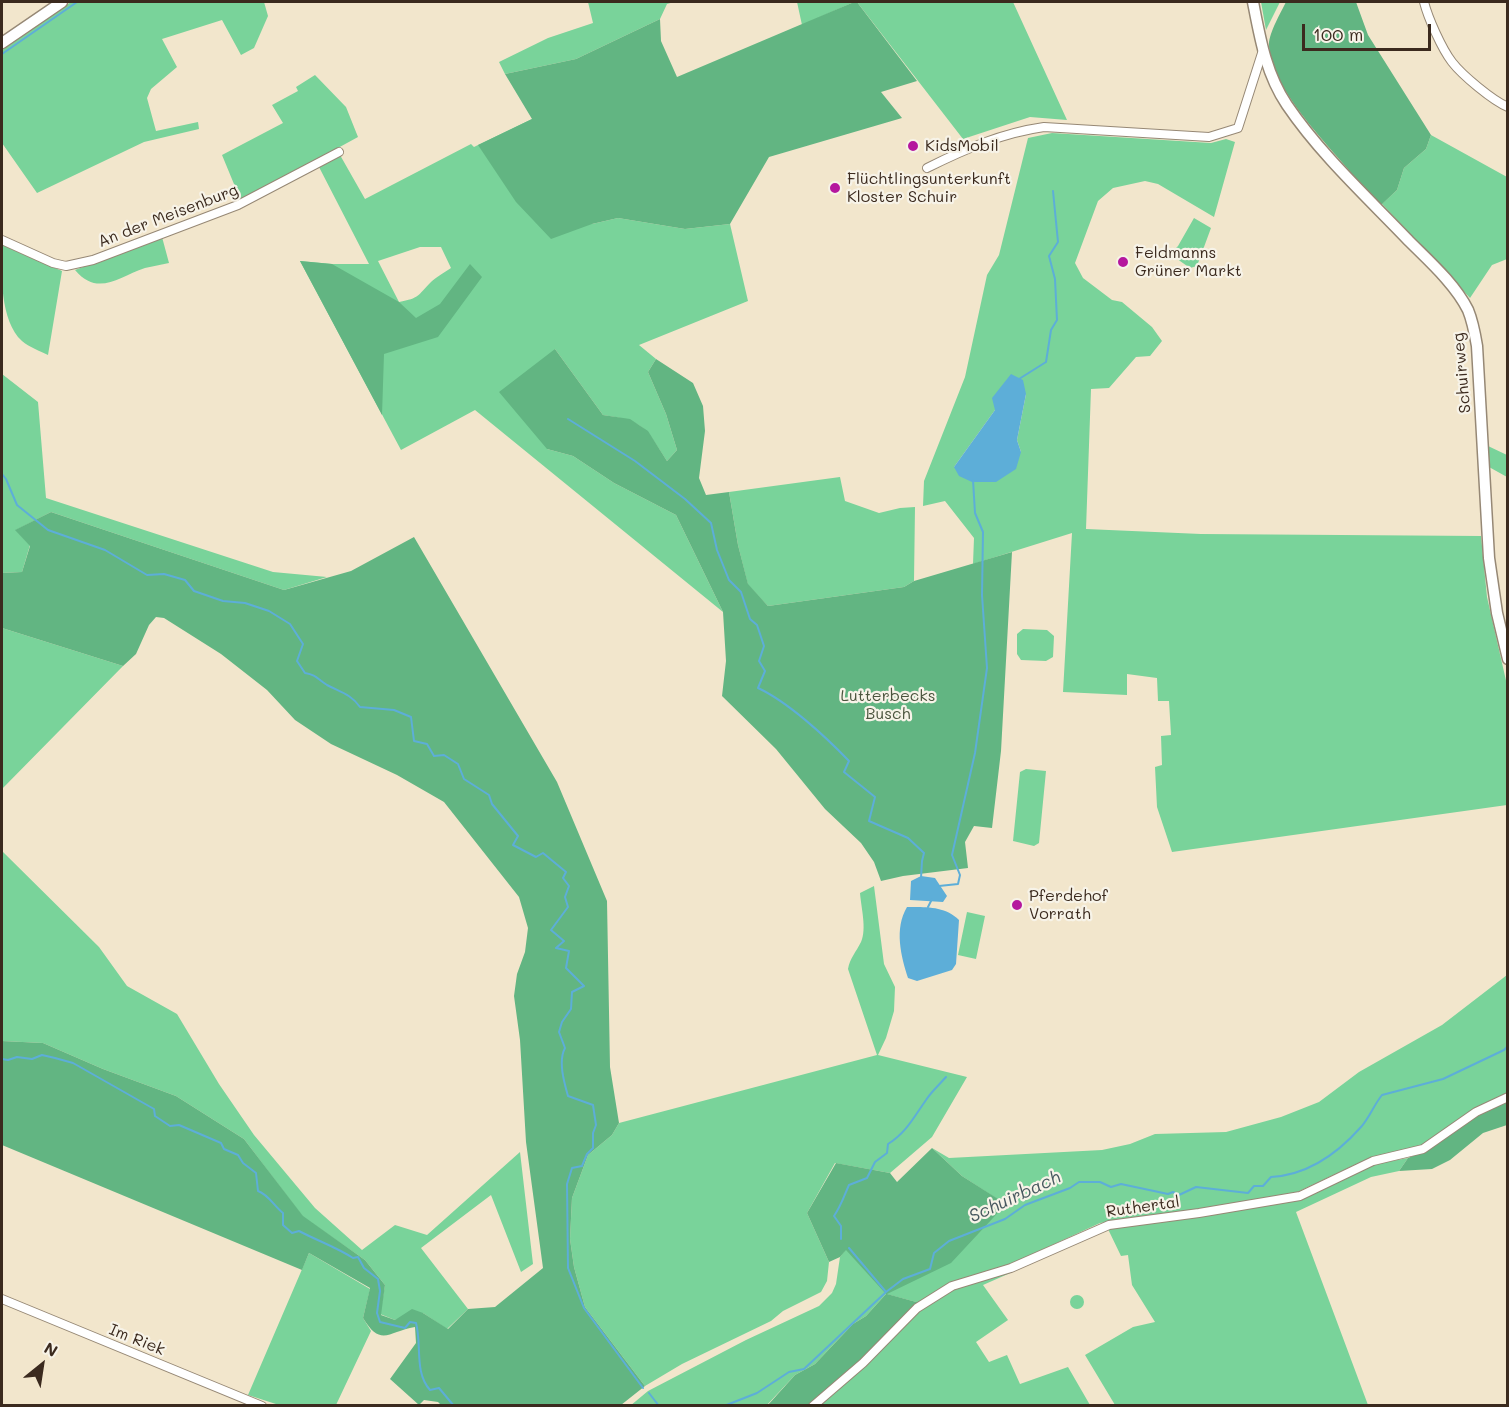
<!DOCTYPE html>
<html>
<head>
<meta charset="utf-8">
<style>
  body { margin:0 }
  #map { position:relative; width:1509px; height:1407px; overflow:hidden; background:#f2e6cc; font-family:Mali,sans-serif }
  canvas { display:block }
  .frame { position:absolute; inset:0; border:3px solid #3b2a1e; pointer-events:none }
  .north { position:absolute; left:12px; top:1335px; width:60px; height:60px; -webkit-text-stroke:4px #f7f3e8; paint-order:stroke; rotate:30deg; font-size:16px; font-weight:700; line-height:24px; text-align:center; color:#3b2a1e }
  .north::after { content:''; display:block; margin:auto; width:21px; height:27px; background:#3b2a1e; clip-path:polygon(50% 0,100% 100%,50% 72%,0 100%) }
  .scale { position:absolute; left:1302px; top:24px; width:129px; height:27px; box-sizing:border-box; border:3px solid #3b2a1e; border-top:0; padding-left:8px; font-size:18px; line-height:21px; white-space:nowrap; color:#3b2a1e; -webkit-text-stroke:4px #f7f3e8; paint-order:stroke }
</style>
</head>
<body>
<div id="map">
<canvas width="1509" height="1407"></canvas>
<div class="frame"></div>
<div class="north">N</div>
<div class="scale">100 m</div>
</div>
<script>
const ctx = document.querySelector('canvas').getContext('2d');
ctx.lineJoin = 'round';
function paint(path, color) {
  ctx.fillStyle = color;
  ctx.fill(path, 'evenodd');
}
function stroke(path, color, width, dash) {
  ctx.strokeStyle = color;
  ctx.lineWidth = width;
  ctx.lineCap = dash ? 'butt' : 'round';
  ctx.setLineDash(dash || []);
  ctx.stroke(path);
}
function write(font, color, halo, rows, align = 'center') {
  ctx.font = font + ' Mali,sans-serif';
  ctx.lineWidth = 4.5;
  ctx.setLineDash([]);
  ctx.textBaseline = 'middle';
  ctx.strokeStyle = halo;
  ctx.fillStyle = color;
  for (const [text, x, y, turn = 0] of rows) {
    ctx.save();
    ctx.translate(x, y);
    ctx.rotate((+turn || 0) * Math.PI / 180);
    ctx.textAlign = isNaN(turn) ? turn : align;
    if (halo) ctx.strokeText(text, 0, 0);
    ctx.fillText(text, 0, 0);
    ctx.restore();
  }
}
paint(new Path2D(`
  M71,2H264L268,16L254,48L241,55L222,20L162,39L177,67L151,89L147,98L156,131L198,122L199,129L144,142L37,193L2,143V50Z
  M588,2H674L667,4L660,19L576,59L505,74L499,62L548,38L593,23Z
  M797,2H854L802,25Z
  M857,2H1013L1067,120L1030,117L963,139Z
  M1261,2H1280L1266,30Z
  M315,75L346,107L358,137L241,201L222,155L283,123L272,105L298,91L296,87Z
  M532,119L592,224L618,218L685,229L730,224L748,301L639,345L656,359L648,372L666,414L677,450L667,461C645,427 644,421 603,415L555,349L547,449L573,456L614,483L676,515L723,612L475,410L401,450L300,261L332,264H369L319,167L340,155L365,199L471,144L474,147L478,145ZM420,247H441L451,268C444,273 436,277 431,282C417,296 420,298 399,302L378,261Z
  M1052,133L1211,143L1226,139L1235,142L1214,217L1158,184L1145,181L1113,188L1098,201L1075,263L1083,278L1112,300L1122,302L1152,327L1162,341L1150,356L1136,357L1109,388L1091,389L1086,529L1201,534L1481,536L1487,597L1507,685V805L1172,852L1157,807L1155,767L1162,765L1161,736L1171,735L1169,701H1158L1157,678L1127,674V695L1063,692L1072,533L973,564L974,538L945,501L923,506L924,481L965,377L987,275L999,255L1028,138ZM1026,394L1017,440L1021,452L954,467L995,410Z
  M1431,135L1507,177V259L1492,265L1470,298L1382,204L1397,190L1404,168L1426,149Z
  M1194,218L1211,228L1197,266L1190,268L1170,254L1178,246Z
  M162,237L169,263C161,265 153,266 145,268C118,277 98,297 75,270Z
  M2,245L62,271L48,355C40,351 29,347 22,341C0,321 1,273 2,245Z
  M2,374L38,402L46,498L273,572L327,577L284,590L51,512L16,530L30,545L22,572L2,573Z
  M1488,446L1507,455V477L1489,467Z
  M840,477L845,501L879,513L900,508L915,507L914,581L904,587L768,606L748,585L738,545L729,492Z
  M2,628L123,666L2,789Z
  M1023,629L1047,630L1054,636L1053,657L1046,661L1021,660L1017,654V634Z
  M1026,769L1046,771L1039,843L1034,846L1013,841L1020,772Z
  M2,851L99,947L127,986L177,1014L219,1084L254,1135L315,1208L362,1250L395,1225L427,1235L520,1152L533,1264L521,1272L491,1195L421,1248L468,1309L447,1329L423,1313L395,1320L380,1314L385,1285L365,1260L303,1217L244,1139L176,1096L103,1069L43,1043L2,1041Z
  M874,886L884,964L895,987L894,1011L886,1038L878,1055L967,1077L932,1137L890,1173L835,1163L807,1213L829,1262L827,1281L821,1292L783,1311L771,1321L682,1364L645,1386L585,1307L574,1267L570,1239L572,1198L588,1155L612,1135L619,1123L877,1055L848,969C850,958 856,952 861,942C867,929 861,907 860,893Z
  M967,912L985,916L976,959L958,955Z
  M1507,975V1093L1434,1140L1415,1150L1365,1160L1289,1196L1100,1223L1011,1264L950,1283L920,1303L886,1294L866,1316L853,1324L815,1364L795,1375L767,1405L630,1406L648,1391L746,1340L819,1306L832,1293L836,1284L840,1257L846,1249L1005,1204L962,1176L932,1148L949,1158L1102,1150L1130,1144L1155,1134L1226,1132L1281,1117L1319,1102L1359,1072L1442,1025Z
  M1408,1158L1399,1171L1371,1177L1296,1212L1368,1405H1115L1085,1355L1133,1327L1155,1322L1132,1285L1128,1255L1121,1256L1107,1227L1291,1201L1311,1195L1375,1164Z
  M309,1253L370,1289L363,1318L371,1331L336,1405H279L248,1395Z
  M1017,1270L983,1285L1008,1320L976,1342L989,1362L1007,1355L1020,1384L1068,1367L1090,1405H817L872,1360L901,1328L920,1310L948,1291L968,1282Z
  M1070 1302a7 7 0 1 1 14 0a7 7 0 1 1-14 0Z`), '#79d39a');
paint(new Path2D(`
  M854,2H857L917,81L881,92L902,118L769,157L730,224L685,229L618,218L592,224L551,239L516,202L478,145L532,119L505,74L576,59L660,19L661,41L677,77Z
  M1286,2H1356L1368,35L1431,135L1426,149L1404,168L1397,190L1378,208C1368,195 1358,181 1347,168C1322,138 1269,85 1269,44C1269,33 1281,12 1286,2Z
  M300,261L332,264L399,302L416,318L440,304L470,264L482,277L438,337L384,354L382,415Z
  M555,349L603,415L630,419L648,431L667,461L677,450L666,414L648,372L656,359L693,383L703,406L705,431L699,478L706,495L729,492L738,545L748,584L768,606L904,587L914,581L1012,552L1001,751L992,828L974,826L965,842L968,868L903,876L881,881L874,862L861,843L825,809L776,749L722,696L726,661L723,612L676,515L614,483L573,456L547,449L499,392Z
  M51,512L284,590L351,571L414,537L557,782L607,901L610,1067L619,1123L612,1135L588,1155L572,1198L570,1239L574,1267L585,1307L645,1386L621,1405L442,1406L438,1402L424,1400L419,1405L390,1379L416,1343L415,1327C389,1331 381,1348 363,1318L370,1288L309,1253L302,1270L2,1145V1041L43,1043L103,1069L176,1096L244,1139L303,1216L365,1260L385,1285L381,1315L395,1320L412,1309L423,1313L448,1329L468,1309L495,1307L543,1268L526,1142L520,1040L514,996L517,974L525,952L528,928L519,897L444,802L397,775L331,744L295,720L267,690L221,654L164,618L156,617L149,625L136,654L123,666L2,628V573L22,572L30,546L15,530Z
  M1507,1100V1125L1483,1133L1450,1160L1432,1169L1399,1171L1408,1158L1429,1149L1467,1122Z
  M932,1148L962,1176L1006,1204L951,1263L887,1294L920,1303L869,1355L809,1405L767,1406L795,1375L815,1364L853,1324L866,1316L886,1294L846,1250L840,1257L829,1262L807,1213L836,1163L890,1173L897,1182Z`), '#62b582');
paint(new Path2D(`
  M1011,374L1023,380L1026,394L1017,440L1021,452L1016,469L996,482H972L959,476L954,467L995,410L992,398Z
  M921,876L935,878L947,896L943,902L910,900L911,881Z
  M907,907C926,907 945,906 959,920L956,964L952,970L917,981L908,978C901,956 894,929 907,907Z`), '#5daed8');
stroke(new Path2D(`
  M2,54L77,2
  M1019,379L1046,362L1051,330L1057,320L1055,279L1049,256L1058,242L1053,191
  M568,419L635,461L685,499L711,523L717,550L729,580L741,592L750,619L757,625L764,646L759,661L765,671L758,688C788,702 825,736 849,761L844,772L875,797L869,821L908,838L924,853L922,861L921,878
  M2,474L6,479L17,505L48,530L105,550L147,575L164,574L185,580L194,591L223,601L245,603L269,611L290,624L303,644L297,661L305,673C317,675 317,679 327,685C340,692 351,694 360,707L394,710L411,717L414,741L427,744L434,756L444,755L458,764L464,779L489,795L492,804L518,836L513,845L536,857L543,853L566,872L563,878L569,886L565,897L568,907L551,930L564,941L556,948L569,951L566,968L584,986L572,992L571,1009L562,1022L559,1032L565,1048C558,1061 564,1082 568,1096L593,1105L596,1125L593,1133V1148L587,1154L582,1166L572,1168L567,1184L568,1268L584,1308L643,1388
  M939,886L958,884L960,875L952,855L975,753L987,668L982,595L983,532L975,513L973,480
  M928,907L932,899
  M2,1059L8,1060L17,1057L32,1059L42,1055L55,1058L73,1063L154,1109L155,1116L170,1126L179,1125L221,1143L224,1149L238,1155L243,1163L256,1173L258,1191C269,1195 274,1206 283,1213V1225L292,1233L299,1231C318,1241 336,1247 353,1258L358,1257L364,1268L378,1279L380,1291L377,1313L380,1322L405,1328L410,1322L416,1323C422,1345 414,1372 430,1390L439,1388L454,1406
  M841,1239V1226L834,1216C841,1206 844,1196 849,1185L867,1178L875,1162L887,1153L888,1144C906,1133 914,1117 926,1100C931,1092 939,1085 946,1077
  M849,1248L886,1292
  M649,1393L659,1406
  M724,1406L757,1393L789,1372L804,1369L886,1292L903,1279L930,1269L934,1253L949,1241L1005,1219L1025,1205L1070,1188L1079,1182H1100L1111,1187L1121,1184L1168,1194L1173,1192L1179,1195L1196,1187L1248,1193L1254,1186H1263L1271,1177C1307,1175 1338,1153 1361,1127C1369,1118 1374,1105 1382,1095L1443,1079L1504,1050L1508,1046`), '#5daed8', 2);
const minor = new Path2D(`
  M1424,2C1428,18 1442,49 1452,62C1462,75 1493,101 1508,107
  M927,168C965,149 1002,133 1044,127L1209,137L1238,128L1263,50
  M2,240L53,263L66,266L93,260L238,205L339,152
  M2,1299L262,1406
  M813,1406L863,1363L917,1308L952,1286L1011,1268L1109,1225L1199,1213L1300,1196L1373,1161L1423,1149L1476,1112L1508,1097`);
const secondary = new Path2D(`
  M1253,2C1260,38 1266,74 1287,105C1321,155 1367,197 1409,241C1429,261 1455,284 1468,310C1473,322 1475,334 1477,346L1489,558L1497,613L1508,659
  M2,43L62,2`);
stroke(minor, '#968875', 10);
stroke(secondary, '#968875', 13);
stroke(minor, '#fff', 8);
stroke(secondary, '#fff', 10);
for (const [x, y, r, color] of [
  [913,146,6,"#b5179e"],
  [835,188,6,"#b5179e"],
  [1123,262,6,"#b5179e"],
  [1017,905,6,"#b5179e"]
]) {
  const dot = new Path2D();
  dot.arc(x, y, r, 0, 2 * Math.PI);
  ctx.fillStyle = color;
  ctx.fill(dot);
  stroke(dot, '#f7f3e8', 2);
}
write('16px', '#3b2a1e', '#f7f3e8', [
  ["KidsMobil",925,146],
  ["Flüchtlingsunterkunft",847,179],
  ["Kloster Schuir",847,197],
  ["Feldmanns",1135,253],
  ["Grüner Markt",1135,271],
  ["Pferdehof",1029,896],
  ["Vorrath",1029,914]
], 'left');
write('16px', '#3b2a1e', '#f7f3e8', [
  ["An der Meisenburg",168,216,-21],
  ["Schuirweg",1462,373,-95],
  ["Ruthertal",1143,1207,-8],
  ["Im Riek",137,1340,22]
]);
write('16px', '#4a543d', '#f7f3e8', [
  ["Lutterbecks",888,696],
  ["Busch",888,714]
]);
write('italic 18px', '#47585f', '#f7f3e8', [
  ["Schuirbach",1015,1197,-25]
]);
</script>
</body>
</html>
